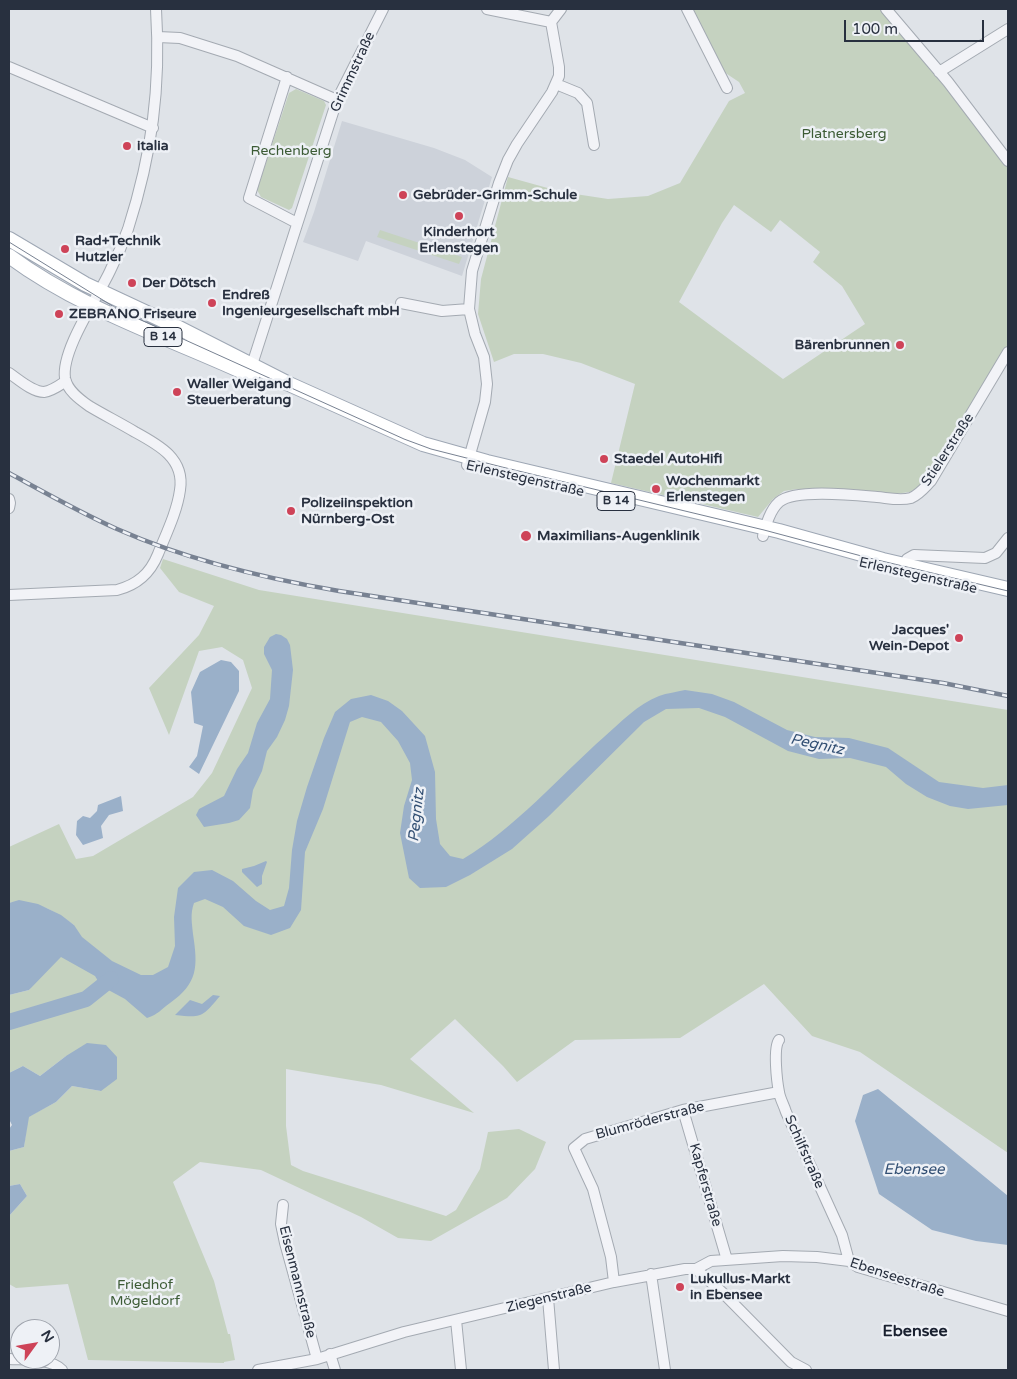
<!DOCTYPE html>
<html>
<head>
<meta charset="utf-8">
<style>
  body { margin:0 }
  #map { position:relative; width:1017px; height:1379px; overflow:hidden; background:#dfe3e8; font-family:"Varela Round",sans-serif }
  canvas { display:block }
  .frame { position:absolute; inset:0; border:10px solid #28303f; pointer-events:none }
  .north { position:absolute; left:10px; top:1319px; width:50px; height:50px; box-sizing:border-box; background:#eef1f6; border:1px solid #9fa4ad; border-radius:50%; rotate:58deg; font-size:14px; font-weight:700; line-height:20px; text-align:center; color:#28303f }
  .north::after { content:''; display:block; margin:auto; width:18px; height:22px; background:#ce4358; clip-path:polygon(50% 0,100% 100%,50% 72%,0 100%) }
  .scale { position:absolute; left:844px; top:20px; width:140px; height:22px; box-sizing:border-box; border:2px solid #28303f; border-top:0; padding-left:6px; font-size:15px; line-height:18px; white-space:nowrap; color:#28303f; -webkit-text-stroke:4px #eef1f6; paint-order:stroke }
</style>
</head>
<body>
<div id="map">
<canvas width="1017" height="1379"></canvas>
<div class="frame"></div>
<div class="north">N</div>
<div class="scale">100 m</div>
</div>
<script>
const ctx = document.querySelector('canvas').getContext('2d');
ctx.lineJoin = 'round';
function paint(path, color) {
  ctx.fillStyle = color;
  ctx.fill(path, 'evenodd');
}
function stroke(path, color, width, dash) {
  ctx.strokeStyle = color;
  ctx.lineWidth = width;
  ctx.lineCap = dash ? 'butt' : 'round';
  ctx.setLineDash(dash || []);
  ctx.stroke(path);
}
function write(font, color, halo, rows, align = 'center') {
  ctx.font = font + ' "Varela Round",sans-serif';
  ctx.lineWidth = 5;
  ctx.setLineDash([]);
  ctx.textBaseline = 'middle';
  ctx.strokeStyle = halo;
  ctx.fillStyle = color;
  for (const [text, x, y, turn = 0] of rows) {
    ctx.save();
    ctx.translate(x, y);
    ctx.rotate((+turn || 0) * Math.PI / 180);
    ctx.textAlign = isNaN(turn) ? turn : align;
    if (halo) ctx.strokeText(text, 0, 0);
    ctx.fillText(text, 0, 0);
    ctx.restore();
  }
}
paint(new Path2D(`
  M342,121L434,148L465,160L492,177L462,276L366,241L358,261L303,242L314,212Z`), '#cdd2da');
paint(new Path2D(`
  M692,9H881L976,125L1008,168V344L932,472L923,484L910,492L894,494L850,489H797L784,491L773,499L758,517L611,483L635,384L581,363L543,354H514L494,362L478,314L481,279L508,177L562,192L608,199L648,196L680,183L729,101L745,93L739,82L724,72ZM734,205L771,232L780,220L820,252L813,262L842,286L865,324L783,379L679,302L722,223Z
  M296,89L324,101L326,105L292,208L289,210L261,197L257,190L289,93Z
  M380,230L462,257L459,264L377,237Z
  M163,559L259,590L1008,710V1153L860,1052L812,1036L764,984L680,1038L575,1040L517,1082L503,1066L455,1019L410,1059L474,1113L381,1085L286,1069V1126L291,1165L303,1171L446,1216L456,1210L480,1169L488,1132L519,1129L546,1142L535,1169L507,1198L431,1241L398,1238L361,1217L261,1170L200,1162L173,1182L214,1281L228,1334H230L235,1360L224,1362V1363L88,1360L68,1284L16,1288L9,1284V1216L27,1196L20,1184L9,1186V1151L24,1147L28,1117L56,1102L72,1086L101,1091L66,1056L40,1076L23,1066L9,1073V995L29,990L74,925C55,911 33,898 9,903V847L59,824L76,859L93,856L193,797L212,773L252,688L243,660L222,647L199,651L169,735L149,688L199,635L214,606L179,592L160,568Z`), '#c5d2c0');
paint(new Path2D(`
  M276,634L281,635L287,639L290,645L293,670L289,706L285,720L277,737L267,751L262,771L253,790L250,808L239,820L229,823L204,827L196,815L199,809L224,796L237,769L248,753L257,723L270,699L272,670L264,654V647L270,637Z
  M221,660L231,662L239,671V691L199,774L189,767L197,756L203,726L194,723L191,692L200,672Z
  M685,690L712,694L734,702L787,730L815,737L849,738L888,748L939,782L983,788L1008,785V805L968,809L950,806L927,797L906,784L886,767L850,758L819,759L788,751L725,717L699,708L666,709L644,722L549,816L512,849L470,875L446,887L420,888L409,878L400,833L404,806L412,780L410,763L398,741L381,722L362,717L350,722L323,809L305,852L301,910L290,928L271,935L244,926L223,907L205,899L194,903C190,914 192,923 193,934C198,967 198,983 170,1003C160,1010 159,1014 147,1018L125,999L101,986L95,976L61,957L29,990L9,995V903L19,900L38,904L61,915L74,925L82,937L112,961L141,975H153L168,967L175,946L174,917L178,888L194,872L212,870L233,881L256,901L270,910L284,906L289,888L292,850L297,821L307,787L324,738L335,712L351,699L371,695L388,701L402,711L425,736L435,772L436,819L440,844L450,856L463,859C515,828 559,777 604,737C621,722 638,704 659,696C667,693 677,692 685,690Z
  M121,796L123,811L109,815L101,826L103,838L83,845L76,835L77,821L83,816L90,818L97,811L98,805Z
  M266,861L267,862L262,876V884L257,887L242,872V869L254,866Z
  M213,995L220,996C202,1017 203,1018 175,1015L190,1000L202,1004Z
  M87,1043L106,1045L117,1057V1079L101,1091L72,1086L56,1102L29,1117L24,1147L9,1151V1129L12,1125L9,1119V1073L23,1066L40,1076L66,1056Z
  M878,1089L1008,1196V1245L976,1241L932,1230L879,1194L855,1121L863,1095Z
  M20,1184L27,1196L9,1216V1186Z`), '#9ab0c9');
stroke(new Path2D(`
  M9,1022L86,999L111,979`), '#9ab0c9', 16);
const minor = new Path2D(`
  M487,9L551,22L561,9
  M687,9L727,88
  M886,9L948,82L1008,161
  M158,37L180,38L237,56L337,100
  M9,67L153,128
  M939,72L1008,29
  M287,77L249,198L297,223
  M556,84L578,93L587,103L594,145
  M401,303L442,311L469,309
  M250,371L337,100L383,9
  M9,373C18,379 32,392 44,392C52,391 60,385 66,381
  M467,465L485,402L487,384L484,357L475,334L469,309L472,271L499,183L508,160L517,144L552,92L559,76V67L551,22
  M9,499L10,503L9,508
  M763,536C766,525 770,510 779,502C795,488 855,495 877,497C888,498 900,501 911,498C920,494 925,487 931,481L1008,352
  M903,573L907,559L914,555L985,558L996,553L1008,538
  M9,595L117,590C137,585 150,574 158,554C166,534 177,512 180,490C185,459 159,445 135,432C120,423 104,415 89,406C79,399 67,390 65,378C61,350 98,297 110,271C117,257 123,243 128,229C152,154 161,87 156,9
  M779,1040C773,1048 777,1082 779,1092C780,1099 784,1105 786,1112L842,1235L849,1261
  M683,1110L727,1260
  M283,1205L281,1224L285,1243L317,1359
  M696,1269L711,1261L783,1256L817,1257L849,1261L858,1267L1008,1311
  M651,1274L665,1370
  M614,1282L611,1257L593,1189L574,1148L585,1139L683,1110L779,1092
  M548,1298L554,1370
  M456,1320L461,1370
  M330,1354L335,1370
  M9,1359C24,1360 51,1358 62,1370
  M258,1370L317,1359L404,1332L614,1282L685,1269H696L724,1294L791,1362L806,1370`);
const major = new Path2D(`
  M9,239L85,284L177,327L289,384L423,444L487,462L779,531L883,560L1008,589
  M9,256C82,310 170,338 252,376`);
stroke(minor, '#a4aab2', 12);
stroke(major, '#9ea7b4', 16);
stroke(minor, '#f2f3f7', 10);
stroke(major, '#fff', 14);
stroke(new Path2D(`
  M9,242L119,310L404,439L431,449L502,467L764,530L869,558L1008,591`), '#788292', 1);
const rail = new Path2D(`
  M9,473C44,492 79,512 117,529C187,560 263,578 339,591L943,683L1008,696`);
stroke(rail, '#788292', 4.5);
stroke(rail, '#eef1f6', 2.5, [8]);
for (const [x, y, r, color] of [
  [127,146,5,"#ce4358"],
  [403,195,5,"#ce4358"],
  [459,216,5,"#ce4358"],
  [65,249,5,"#ce4358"],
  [132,283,5,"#ce4358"],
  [212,303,5,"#ce4358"],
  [59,314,5,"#ce4358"],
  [900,345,5,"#ce4358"],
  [177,392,5,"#ce4358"],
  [604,459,5,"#ce4358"],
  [656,489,5,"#ce4358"],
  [291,511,5,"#ce4358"],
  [526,536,6,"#ce4358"],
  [959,638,5,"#ce4358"],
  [680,1287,5,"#ce4358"]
]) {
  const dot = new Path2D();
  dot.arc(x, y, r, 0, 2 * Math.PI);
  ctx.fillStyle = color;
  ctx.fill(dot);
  stroke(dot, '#eef1f6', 2);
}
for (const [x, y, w] of [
  [163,337,38],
  [616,501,38]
]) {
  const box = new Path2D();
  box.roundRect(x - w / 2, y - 9.5, w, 19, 4);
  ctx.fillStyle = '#eef1f6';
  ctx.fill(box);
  stroke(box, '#28303f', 1);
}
write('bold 12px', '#28303f', null, [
  ["B 14",163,337],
  ["B 14",616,501]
]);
write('14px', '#28303f', '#eef1f6', [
  ["Grimmstraße",353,72,-65],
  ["Stielerstraße",948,450,-57],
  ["Erlenstegenstraße",525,479,13],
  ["Erlenstegenstraße",918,576,13],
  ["Blumröderstraße",650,1121,-15],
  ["Schilfstraße",804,1152,66],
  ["Kapferstraße",705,1185,74],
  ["Ebenseestraße",897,1278,18],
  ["Eisenmannstraße",297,1282,76],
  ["Ziegenstraße",549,1298,-14]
]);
write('14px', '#3c5b35', '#eef1f6', [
  ["Platnersberg",844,134],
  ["Rechenberg",291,151],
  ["Friedhof",145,1285],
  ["Mögeldorf",145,1301]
]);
write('bold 14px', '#28303f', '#eef1f6', [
  ["italia",137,146],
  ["Gebrüder-Grimm-Schule",413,195],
  ["Kinderhort",459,232,"center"],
  ["Erlenstegen",459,248,"center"],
  ["Rad+Technik",75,241],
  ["Hutzler",75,257],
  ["Der Dötsch",142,283],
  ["Endreß",222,295],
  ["Ingenieurgesellschaft mbH",222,311],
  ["ZEBRANO Friseure",69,314],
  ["Bärenbrunnen",890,345,"right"],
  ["Waller Weigand",187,384],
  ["Steuerberatung",187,400],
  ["Staedel AutoHifi",614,459],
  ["Wochenmarkt",666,481],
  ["Erlenstegen",666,497],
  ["Polizeiinspektion",301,503],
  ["Nürnberg-Ost",301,519],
  ["Maximilians-Augenklinik",537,536],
  ["Jacques'",949,630,"right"],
  ["Wein-Depot",949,646,"right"],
  ["Lukullus-Markt",690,1279],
  ["in Ebensee",690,1295]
], 'left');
write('italic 15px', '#324f73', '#eef1f6', [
  ["Pegnitz",817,745,12],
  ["Pegnitz",417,815,-84],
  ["Ebensee",914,1170]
]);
write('bold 16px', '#1a2130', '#eef1f6', [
  ["Ebensee",915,1332]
]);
</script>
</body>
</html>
